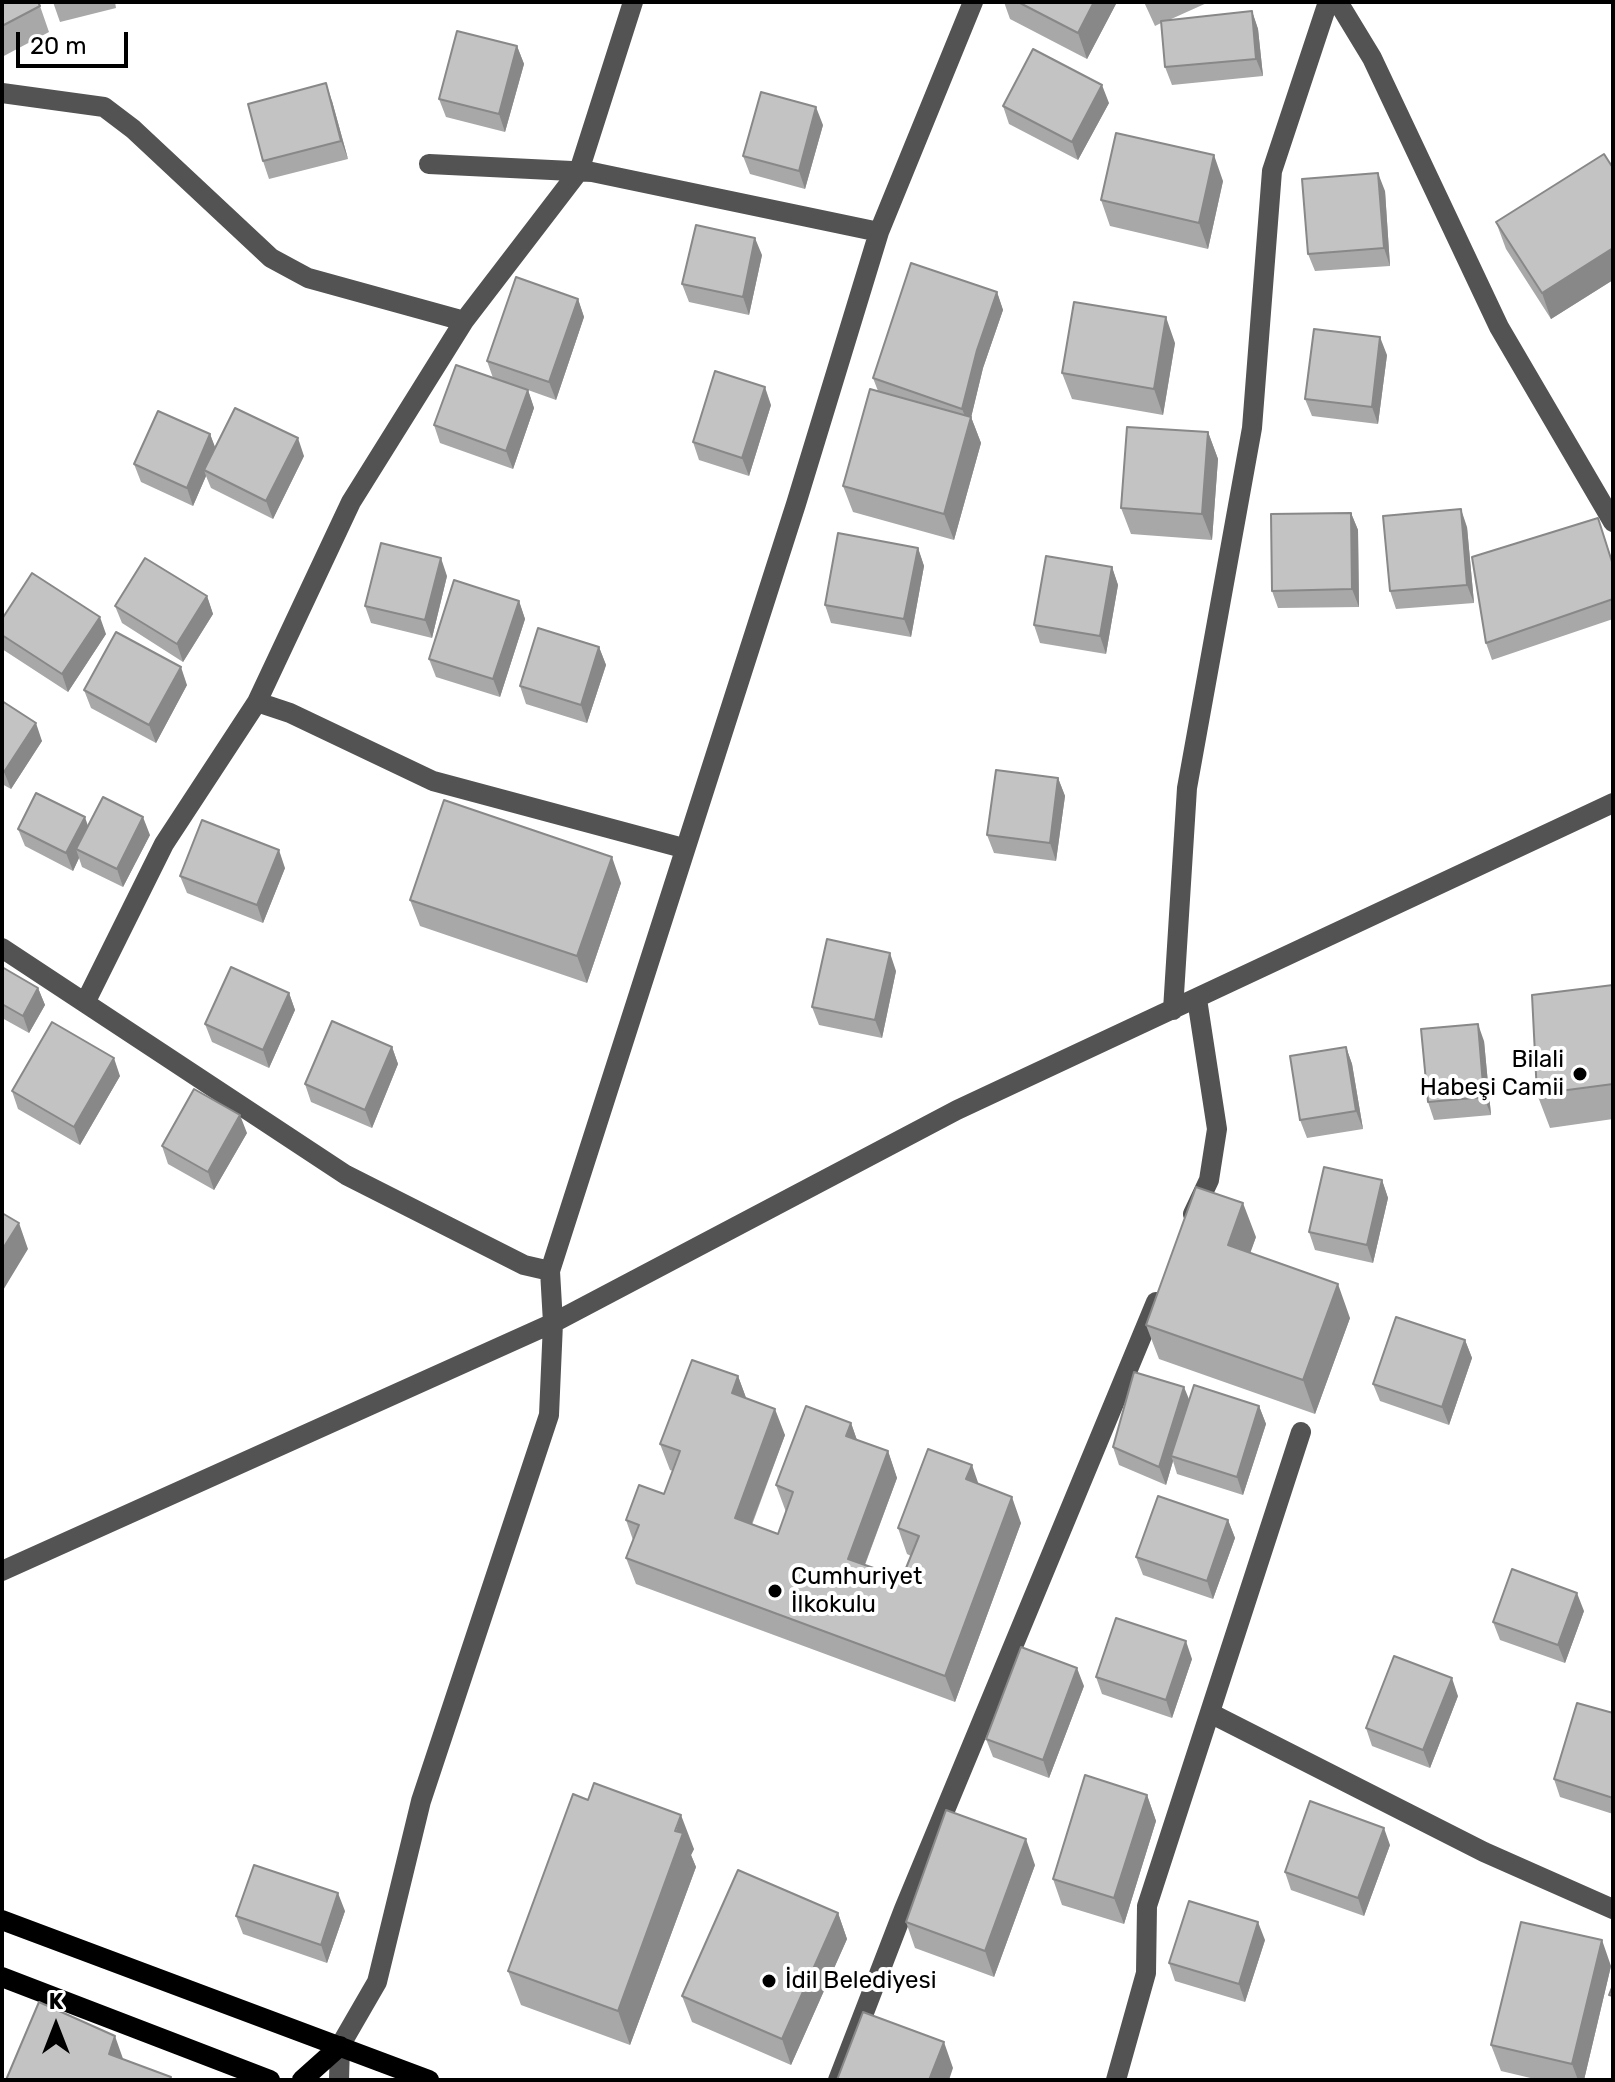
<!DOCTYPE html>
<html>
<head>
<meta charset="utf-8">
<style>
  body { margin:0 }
  #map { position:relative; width:1615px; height:2082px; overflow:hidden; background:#fff; font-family:Rubik,sans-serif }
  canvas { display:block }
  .frame { position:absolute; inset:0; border:4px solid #000; pointer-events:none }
  .north { position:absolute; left:16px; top:1986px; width:80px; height:80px; -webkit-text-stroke:6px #fff; paint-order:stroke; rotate:0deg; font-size:22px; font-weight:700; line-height:32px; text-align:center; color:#000 }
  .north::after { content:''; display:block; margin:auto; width:28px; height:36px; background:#000; clip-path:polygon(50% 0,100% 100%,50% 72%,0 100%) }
  .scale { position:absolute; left:16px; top:32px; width:112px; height:36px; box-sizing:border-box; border:4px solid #000; border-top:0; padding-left:10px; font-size:24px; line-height:28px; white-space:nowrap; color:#000; -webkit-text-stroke:6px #fff; paint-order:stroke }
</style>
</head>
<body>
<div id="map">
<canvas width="1615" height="2082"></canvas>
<div class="frame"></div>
<div class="north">K</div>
<div class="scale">20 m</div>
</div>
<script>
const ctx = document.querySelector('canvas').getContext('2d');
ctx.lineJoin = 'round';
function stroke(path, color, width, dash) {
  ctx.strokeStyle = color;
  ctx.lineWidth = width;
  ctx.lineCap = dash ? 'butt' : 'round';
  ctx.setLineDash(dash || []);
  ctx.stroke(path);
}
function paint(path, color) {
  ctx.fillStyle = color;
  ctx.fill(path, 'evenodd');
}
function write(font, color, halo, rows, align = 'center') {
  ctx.font = font + ' Rubik,sans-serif';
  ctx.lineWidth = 8;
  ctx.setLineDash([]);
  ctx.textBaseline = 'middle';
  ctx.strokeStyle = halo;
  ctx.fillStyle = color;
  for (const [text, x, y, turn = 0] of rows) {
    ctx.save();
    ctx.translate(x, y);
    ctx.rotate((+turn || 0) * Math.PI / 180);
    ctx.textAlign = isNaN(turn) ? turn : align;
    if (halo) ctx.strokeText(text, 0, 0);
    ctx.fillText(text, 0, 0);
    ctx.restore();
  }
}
stroke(new Path2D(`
  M1338,2L1372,58L1499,327L1613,522
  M2,93L104,107L133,129L271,258L308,278L464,321
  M429,164L592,172L879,232
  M257,702L290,713L433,781L683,848
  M2,948L346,1175L524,1265L550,1271
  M86,1001L164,844L257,702L351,502L464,321L579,171L633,2
  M1173,1010L1187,788L1252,428L1272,171L1328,2
  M1193,1214L1209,1180L1217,1129L1197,999
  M2,1571L553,1323L957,1110L1613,803
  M1210,1713L1484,1852L1613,1909
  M339,2080L340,2046L377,1982L421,1801L549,1415L553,1323L550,1271L796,504L879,232L973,2
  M838,2080L904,1909L1156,1302
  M1116,2080L1146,1973L1147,1906L1301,1432`), '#535353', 20);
stroke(new Path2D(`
  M2,1920L429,2080
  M2,1977L270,2080
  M302,2080L340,2046`), '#000', 20);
paint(new Path2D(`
  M2,2L40,6L49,32L2,57Z
  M53,2H115L116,8L60,22Z
  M1004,2H1117L1087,59L1010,19Z
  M1144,2H1209L1169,20L1252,11L1258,29L1263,76L1172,85L1165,67L1161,23L1155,26Z
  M517,46L524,64L505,132L446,117L439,99Z
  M332,101L348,159L269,179L263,161Z
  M1109,103L1078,160L1009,124L1003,106Z
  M823,125L805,189L750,174L743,156Z
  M1613,168V280L1551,319L1506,249L1496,222Z
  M1223,181L1208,249L1110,226L1101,200Z
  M1385,191L1390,266L1315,271L1308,254Z
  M762,255L749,315L689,302L682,284Z
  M997,292L1003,310L983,368L971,417L981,443L954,540L853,512L843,486L878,391L873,378Z
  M578,299L584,317L556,400L528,390L534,408L513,469L440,443L434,425L493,378L487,361Z
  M1175,343L1163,415L1072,399L1062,373Z
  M1387,355L1378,424L1312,416L1305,399Z
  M771,405L749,476L699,460L693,442Z
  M1208,432L1218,459L1212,540L1131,534L1121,508Z
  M210,434L215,448L304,456L273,519L211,488L206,476L193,506L141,482L134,464Z
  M1351,513L1358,530L1359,607L1278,608L1272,591Z
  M1598,518L1613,563V619L1492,660L1486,643Z
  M1467,527L1474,603L1396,609L1390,591Z
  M918,548L924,566L911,637L831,623L825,605Z
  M1112,567L1118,585L1106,654L1040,643L1034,625Z
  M447,576L432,638L371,623L365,606Z
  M207,596L213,614L183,662L122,623L115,606Z
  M519,601L525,619L500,697L436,677L429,659Z
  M2,619L106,634L68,692L2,649Z
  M599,647L606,665L587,723L526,704L520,686Z
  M187,685L156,743L91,708L84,690Z
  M2,701L42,741L11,789L2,784Z
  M1058,778L1065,796L1056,861L994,853L987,835Z
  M88,826L150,835L123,887L82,867L79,858L73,871L25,846L18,829Z
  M285,868L263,923L187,893L180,876Z
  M621,883L587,983L420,926L410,900Z
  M2,967L38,988L45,1005L29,1033L2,1018Z
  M896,971L882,1038L819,1025L812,1007Z
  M1613,985V1119L1550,1128L1537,1094Z
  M289,993L295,1010L269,1068L212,1042L205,1024Z
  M1484,1041L1491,1115L1434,1120L1428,1102Z
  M392,1047L398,1064L372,1128L311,1102L305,1084Z
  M1346,1047L1352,1064L1363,1129L1307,1138L1300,1120Z
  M120,1076L80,1145L18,1109L12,1091Z
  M247,1133L214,1190L168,1164L162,1146Z
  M1382,1180L1388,1198L1373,1263L1315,1250L1309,1232Z
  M1256,1237L1250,1252L1350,1318L1315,1414L1159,1359L1146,1325Z
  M1465,1340L1472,1358L1449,1425L1380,1401L1373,1384Z
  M738,1376L746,1398L785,1435L752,1525L778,1534L786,1512L776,1485L851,1423L857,1440L888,1451L897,1478L865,1565L902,1578L911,1556L907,1554L898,1528L978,1484L1021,1523L955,1702L636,1584L626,1558L633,1540L626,1520L664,1494L673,1471L670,1470L660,1444Z
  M1189,1400L1259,1406L1266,1424L1243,1495L1177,1474L1173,1461L1166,1485L1119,1465L1113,1447Z
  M1228,1520L1235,1538L1213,1599L1143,1575L1136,1557Z
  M1584,1611L1565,1663L1500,1640L1493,1622Z
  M1192,1659L1172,1718L1102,1694L1096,1677Z
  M1084,1686L1049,1778L993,1757L986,1739Z
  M1458,1696L1430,1768L1372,1746L1366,1728Z
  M1613,1713V1814L1560,1797L1554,1779Z
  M1147,1795L1156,1821L1124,1924L1062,1905L1053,1879Z
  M588,1800L694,1849L691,1855L696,1867L630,2045L521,2005L508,1971Z
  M1390,1845L1364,1916L1291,1890L1285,1872Z
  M1035,1865L994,1977L915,1948L906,1922Z
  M345,1911L327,1963L243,1934L236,1916Z
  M838,1913L847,1939L791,2065L692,2022L682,1996Z
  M1265,1940L1245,2002L1175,1981L1169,1963Z
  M1611,1966L1584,2080H1539L1501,2071L1491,2045Z`), '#a8a8a8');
paint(new Path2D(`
  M1094,2H1117L1087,59L1078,33Z
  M1252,11L1258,29L1263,76L1256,59Z
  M517,46L524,64L505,132L499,114Z
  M326,83L332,101L348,159L341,141Z
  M1102,85L1109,103L1078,160L1072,142Z
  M816,107L823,125L805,189L799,171Z
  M1214,155L1223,181L1208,249L1199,223Z
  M1378,173L1385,191L1390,266L1384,248Z
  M755,238L762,255L749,315L743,297Z
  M1613,248V280L1551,319L1542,293Z
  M997,292L1003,310L983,368L971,418V417L981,443L954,540L944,514L969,426L962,409L977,350Z
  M578,299L584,317L556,400L549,382Z
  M1166,317L1175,343L1163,415L1154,389Z
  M1380,337L1387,355L1378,424L1372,407Z
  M765,387L771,405L749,476L742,458Z
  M528,390L534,408L513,469L506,451Z
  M1208,432L1218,459L1212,540L1202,514Z
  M210,434L217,452L204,470L206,476L193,506L187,488Z
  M298,438L304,456L273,519L266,501Z
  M1461,509L1467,527L1474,603L1467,585Z
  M1351,513L1358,530L1359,607L1352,589Z
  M918,548L924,566L911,637L904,619Z
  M441,558L447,576L432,638L425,620Z
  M1112,567L1118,585L1106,654L1100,636Z
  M207,596L213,614L183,662L177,644Z
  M519,601L525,619L500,697L493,679Z
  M100,617L106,634L68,692L62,674Z
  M599,647L606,665L587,723L581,705Z
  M181,667L187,685L156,743L149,725Z
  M36,723L42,741L11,789L4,772Z
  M1058,778L1065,796L1056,861L1050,843Z
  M85,817L91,835L76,849L79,858L73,871L66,853Z
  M143,817L150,835L123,887L117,869Z
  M279,850L285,868L263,923L257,905Z
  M612,857L621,883L587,983L577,956Z
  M890,953L896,971L882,1038L875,1020Z
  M38,988L45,1005L29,1033L23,1016Z
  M289,993L295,1010L269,1068L263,1050Z
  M1478,1024L1484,1041L1491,1115L1484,1097Z
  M392,1047L398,1064L372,1128L365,1110Z
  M1346,1047L1352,1064L1363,1129L1356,1111Z
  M114,1058L120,1076L80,1145L74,1127Z
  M240,1115L247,1133L214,1190L208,1172Z
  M1382,1180L1388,1198L1373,1263L1367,1245Z
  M1243,1203L1256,1237L1241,1279L1228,1245Z
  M19,1223L28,1249L2,1292V1250Z
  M1338,1284L1350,1318L1315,1414L1303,1380Z
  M1465,1340L1472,1358L1449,1425L1442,1407Z
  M738,1376L748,1403L732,1393Z
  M1184,1387L1191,1404L1171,1456L1173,1461L1166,1485L1159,1467Z
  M1259,1406L1266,1424L1243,1495L1237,1477Z
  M775,1409L785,1435L744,1544L735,1518Z
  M851,1423L860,1449L846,1436Z
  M888,1451L897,1478L857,1585L848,1559Z
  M972,1465L981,1491L966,1479Z
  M1012,1497L1021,1523L955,1702L945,1676Z
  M1228,1520L1235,1538L1213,1599L1207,1581Z
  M1577,1593L1584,1611L1565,1663L1558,1645Z
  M1186,1641L1192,1659L1172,1718L1166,1700Z
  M1077,1668L1084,1686L1049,1778L1043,1760Z
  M1452,1678L1458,1696L1430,1768L1423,1750Z
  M1147,1795L1156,1821L1124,1924L1114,1898Z
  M681,1815L694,1849L691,1855L696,1867L630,2045L618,2011Z
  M1384,1828L1390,1845L1364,1916L1358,1898Z
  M1026,1839L1035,1865L994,1977L985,1951Z
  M338,1893L345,1911L327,1963L321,1945Z
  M838,1913L847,1939L791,2065L782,2039Z
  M1258,1922L1265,1940L1245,2002L1239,1984Z
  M1602,1940L1611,1966L1584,2080H1578L1572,2064Z
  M115,2036L127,2070L109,2054Z
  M944,2042L953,2068L949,2080H929Z`), '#888');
const building = new Path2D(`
  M2,2H38L40,6L2,26Z
  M1018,2H1094L1078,33Z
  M1252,11L1256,59L1165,67L1161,21Z
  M457,31L517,46L499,114L439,99Z
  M1033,49L1102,85L1072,142L1003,106Z
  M326,83L341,141L263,161L248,104Z
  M761,92L816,107L799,171L743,156Z
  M1116,133L1214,155L1199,223L1101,200Z
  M1604,154L1613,168V248L1542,293L1496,222Z
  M1378,173L1384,248L1308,254L1302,179Z
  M696,225L755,238L743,297L682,284Z
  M911,263L997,292L977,350L962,409L873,378Z
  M516,277L578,299L549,382L487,361Z
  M1074,302L1166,317L1154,389L1062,373Z
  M1314,329L1380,337L1372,407L1305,399Z
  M456,365L528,390L506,451L434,425Z
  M715,371L765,387L742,458L693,442Z
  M870,389L971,417L944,514L843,486Z
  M235,408L298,438L266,501L204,470Z
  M158,411L210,434L187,488L134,464Z
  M1127,427L1208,432L1202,514L1121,508Z
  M1461,509L1467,585L1390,591L1383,516Z
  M1351,513L1352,589L1272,591L1271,514Z
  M1598,518L1613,565V599L1486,643L1472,557Z
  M838,533L918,548L904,619L825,605Z
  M381,543L441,558L425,620L365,606Z
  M1046,556L1112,567L1100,636L1034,625Z
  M145,558L207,596L177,644L115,606Z
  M32,573L100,617L62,674L2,635V619Z
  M454,580L519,601L493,679L429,659Z
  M538,628L599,647L581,705L520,686Z
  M116,632L181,667L149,725L84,690Z
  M2,701L36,723L4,772L2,770Z
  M996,770L1058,778L1050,843L987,835Z
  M36,793L85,817L66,853L18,829Z
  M103,797L143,817L117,869L76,849Z
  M444,800L612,857L577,956L410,900Z
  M202,820L279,850L257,905L180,876Z
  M827,939L890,953L875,1020L812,1007Z
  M2,967L38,988L23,1016L2,1004Z
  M231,967L289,993L263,1050L205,1024Z
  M1613,985V1084L1537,1094L1532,995Z
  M332,1021L392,1047L365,1110L305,1084Z
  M52,1022L114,1058L74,1127L12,1091Z
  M1478,1024L1484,1097L1428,1102L1421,1029Z
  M1346,1047L1356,1111L1300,1120L1290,1056Z
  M194,1089L240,1115L208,1172L162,1146Z
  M1324,1167L1382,1180L1367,1245L1309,1232Z
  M1196,1187L1243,1203L1228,1245L1338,1284L1303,1380L1146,1325Z
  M2,1213L19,1223L2,1250Z
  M1396,1317L1465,1340L1442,1407L1373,1384Z
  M692,1360L738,1376L732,1393L775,1409L735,1518L778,1534L793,1492L776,1485L806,1406L851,1423L846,1436L888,1451L848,1559L902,1578L919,1536L898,1528L928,1449L972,1465L966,1479L1012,1497L945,1676L626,1558L639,1525L626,1520L639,1485L664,1494L680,1451L660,1444Z
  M1134,1372L1184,1387L1159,1467L1113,1447Z
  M1194,1385L1259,1406L1237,1477L1171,1456Z
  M1158,1496L1228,1520L1207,1581L1136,1557Z
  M1512,1569L1577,1593L1558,1645L1493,1622Z
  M1116,1618L1186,1641L1166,1700L1096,1677Z
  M1021,1647L1077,1668L1043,1760L986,1739Z
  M1394,1656L1452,1678L1423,1750L1366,1728Z
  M1577,1703L1613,1713V1798L1554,1779Z
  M1085,1775L1147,1795L1114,1898L1053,1879Z
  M594,1783L681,1815L675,1831L683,1833L618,2011L508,1971L573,1794L588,1800Z
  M1310,1801L1384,1828L1358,1898L1285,1872Z
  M946,1810L1026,1839L985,1951L906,1922Z
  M254,1865L338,1893L321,1945L236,1916Z
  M738,1870L838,1913L782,2039L682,1996Z
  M1189,1901L1258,1922L1239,1984L1169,1963Z
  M1521,1922L1602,1940L1572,2064L1491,2045Z
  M1613,1985V1996L1609,1995Z
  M39,2002L115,2036L109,2054L171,2077L170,2080H6Z
  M863,2012L944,2042L929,2080H837Z`);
paint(building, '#c3c3c3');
stroke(building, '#888', 2);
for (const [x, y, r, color] of [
  [1580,1074,8,"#000"],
  [775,1591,8,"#000"],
  [769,1981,8,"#000"]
]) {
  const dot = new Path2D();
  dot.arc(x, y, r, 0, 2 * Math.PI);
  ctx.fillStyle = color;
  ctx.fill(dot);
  stroke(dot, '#fff', 3);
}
write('24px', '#000', '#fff', [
  ["Bilali",1564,1060,"right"],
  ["Habeşi Camii",1564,1088,"right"],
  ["Cumhuriyet",791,1577],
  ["İlkokulu",791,1605],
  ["İdil Belediyesi",785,1981]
], 'left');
</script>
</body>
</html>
